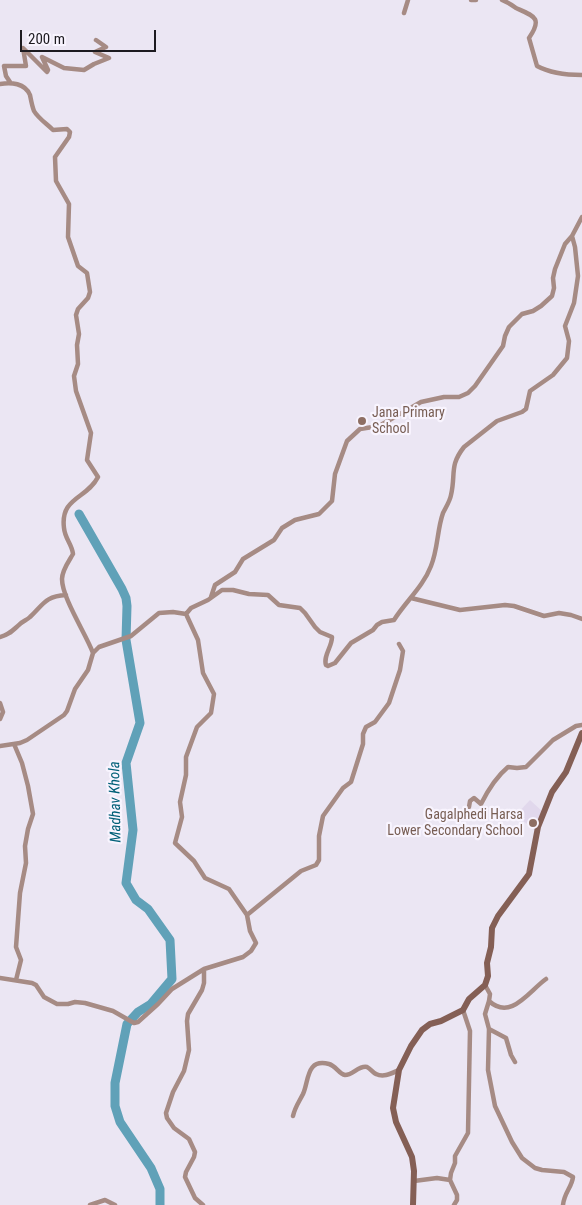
<!DOCTYPE html>
<html>
<head>
<meta charset="utf-8">
<style>
  body { margin:0 }
  #map { position:relative; width:582px; height:1205px; overflow:hidden; background:#ebe6f3; font-family:"Roboto Condensed",sans-serif }
  canvas { display:block }
  .scale { position:absolute; left:20px; top:30px; width:136px; height:22px; box-sizing:border-box; border:2px solid #1d1b20; border-top:0; padding-left:6px; font-size:15px; line-height:18px; white-space:nowrap; color:#1d1b20; -webkit-text-stroke:4px #f8f4fe; paint-order:stroke }
</style>
</head>
<body>
<div id="map">
<canvas width="582" height="1205"></canvas>
<div class="scale">200 m</div>
</div>
<script>
const ctx = document.querySelector('canvas').getContext('2d');
ctx.lineJoin = 'round';
function paint(path, color) {
  ctx.fillStyle = color;
  ctx.fill(path, 'evenodd');
}
function stroke(path, color, width, dash) {
  ctx.strokeStyle = color;
  ctx.lineWidth = width;
  ctx.lineCap = dash ? 'butt' : 'round';
  ctx.setLineDash(dash || []);
  ctx.stroke(path);
}
function write(font, color, halo, rows, align = 'center') {
  ctx.font = font + ' "Roboto Condensed",sans-serif';
  ctx.lineWidth = 4.5;
  ctx.setLineDash([]);
  ctx.textBaseline = 'middle';
  ctx.strokeStyle = halo;
  ctx.fillStyle = color;
  for (const [text, x, y, turn = 0] of rows) {
    ctx.save();
    ctx.translate(x, y);
    ctx.rotate((+turn || 0) * Math.PI / 180);
    ctx.textAlign = isNaN(turn) ? turn : align;
    if (halo) ctx.strokeText(text, 0, 0);
    ctx.fillText(text, 0, 0);
    ctx.restore();
  }
}
paint(new Path2D(`
  M530,800L543,812L538,833L516,815Z`), '#e1d8ec');
stroke(new Path2D(`
  M79,514L122,589L126,598L127,606L126,640L140,723L126,763L133,830L126,883L136,900L148,909L170,940L172,979L151,1004L138,1012L127,1024L115,1083V1106L120,1122L151,1168L160,1189V1205`), '#60a1b8', 9);
stroke(new Path2D(`
  M471,0H476
  M502,0C507,2 512,5 516,8C534,16 543,18 529,38L537,66C550,73 568,75 582,75
  M404,13L408,0
  M10,82L6,76L4,66H26L23,48L47,72L48,70L42,57L64,68L84,70L94,64L109,58L95,52L106,47L96,40
  M0,84C11,82 25,83 30,95C31,100 32,106 34,111C38,118 47,124 53,130L67,129L70,132L69,137L55,157L56,181L69,204L68,237L78,266L87,273L90,292L88,298L78,309L76,315L79,334L77,345L78,364L74,376L76,391L91,433L87,460L98,477C87,499 60,497 64,528C65,539 72,544 73,554C69,561 62,570 62,579C62,598 86,634 93,653
  M211,597L215,585L235,572L243,559L274,540L282,528L295,520L319,514L332,501L335,474L347,441L360,429L379,426L421,402L444,397H459L468,393L475,386L503,346L505,336L509,327L522,314L533,311L541,306L552,296L554,288L553,278L555,269L565,244L572,236L582,217
  M411,598L460,610L505,605L514,606L544,616L559,613L571,615L582,619
  M186,614L198,640L203,673L214,694L211,713L197,727L186,757V775L180,802L182,817L175,843L194,861L205,878L229,889L247,915
  M0,637C9,635 13,630 20,624C23,621 27,620 30,617C43,605 45,596 66,595
  M0,703L3,712L0,719
  M14,744L22,763L28,786L33,814L28,829L25,846L26,863L20,893L16,947L21,960L16,980
  M0,746L20,743L27,740L64,715L67,711L75,689L88,670L93,653L99,647L131,636L159,613L173,612L186,614L191,608L208,600L222,590H233L249,594L268,595L279,605L300,608L305,613L315,627L320,632L332,637C332,647 323,656 326,665L328,666L335,663L351,643L373,630L377,625L382,622L394,620C406,601 423,587 431,566C438,549 437,530 443,513C446,507 450,501 451,495C456,474 449,466 464,447L497,421L522,412L526,409L530,391L553,375L567,358L569,341L565,326L574,303L578,276L575,247L572,236
  M469,807L470,801L474,798L481,804C488,790 496,777 508,767L517,768L526,767L553,740L576,726L582,725
  M0,978L32,983L36,985L44,997L57,1004H68L75,1002L85,1003L113,1011L134,1023L138,1022L158,1004L172,989L204,969L243,957L251,951L256,943L250,931L247,915L301,871L316,865L319,860V836L323,816L343,788L351,782L363,744V734L366,727L375,722L389,703L400,670L403,651L399,644
  M485,985L490,994L489,1001L485,1014L489,1029L488,1070L495,1106L512,1142L522,1158L535,1168L542,1170L564,1172L573,1177C572,1187 564,1193 563,1205
  M489,1001C511,1021 529,991 546,979
  M489,1029L506,1038L511,1055L515,1062
  M293,1116C295,1107 299,1102 303,1094C309,1081 306,1058 329,1064C336,1066 339,1074 345,1075C353,1075 359,1065 367,1067C371,1069 373,1073 376,1074C384,1078 392,1073 399,1070
  M414,1181L437,1178L450,1180
  M90,1205L105,1200L115,1205
  M203,1205L195,1198L185,1177L186,1172L194,1157L195,1152L189,1139L174,1128L167,1118L166,1113L173,1092L184,1071L189,1050L187,1021L188,1014L202,990L204,983V969
  M454,1205L457,1200V1195L450,1180L451,1173L455,1163V1156L468,1133L470,1031L463,1010`), '#a68b84', 4.5);
stroke(new Path2D(`
  M413,1205L414,1171L412,1157L396,1122L393,1108L399,1070L411,1046L422,1030L430,1024L441,1021L463,1010L469,999L485,985L488,976L487,963L491,947L492,928L498,916L529,874L538,827L552,792L566,772L582,733`), '#845f55', 6);
for (const [x, y, r, color] of [
  [362,421,5,"#8d6e63"],
  [533,823,5,"#8d6e63"]
]) {
  const dot = new Path2D();
  dot.arc(x, y, r, 0, 2 * Math.PI);
  ctx.fillStyle = color;
  ctx.fill(dot);
  stroke(dot, '#f8f4fe', 2);
}
write('14px', '#785e54', '#f8f4fe', [
  ["Jana Primary",372,413],
  ["School",372,429],
  ["Gagalphedi Harsa",523,815,"right"],
  ["Lower Secondary School",523,831,"right"]
], 'left');
write('italic 15px', '#026078', '#f8f4fe', [
  ["Madhav Khola",116,802,-91]
]);
</script>
</body>
</html>
